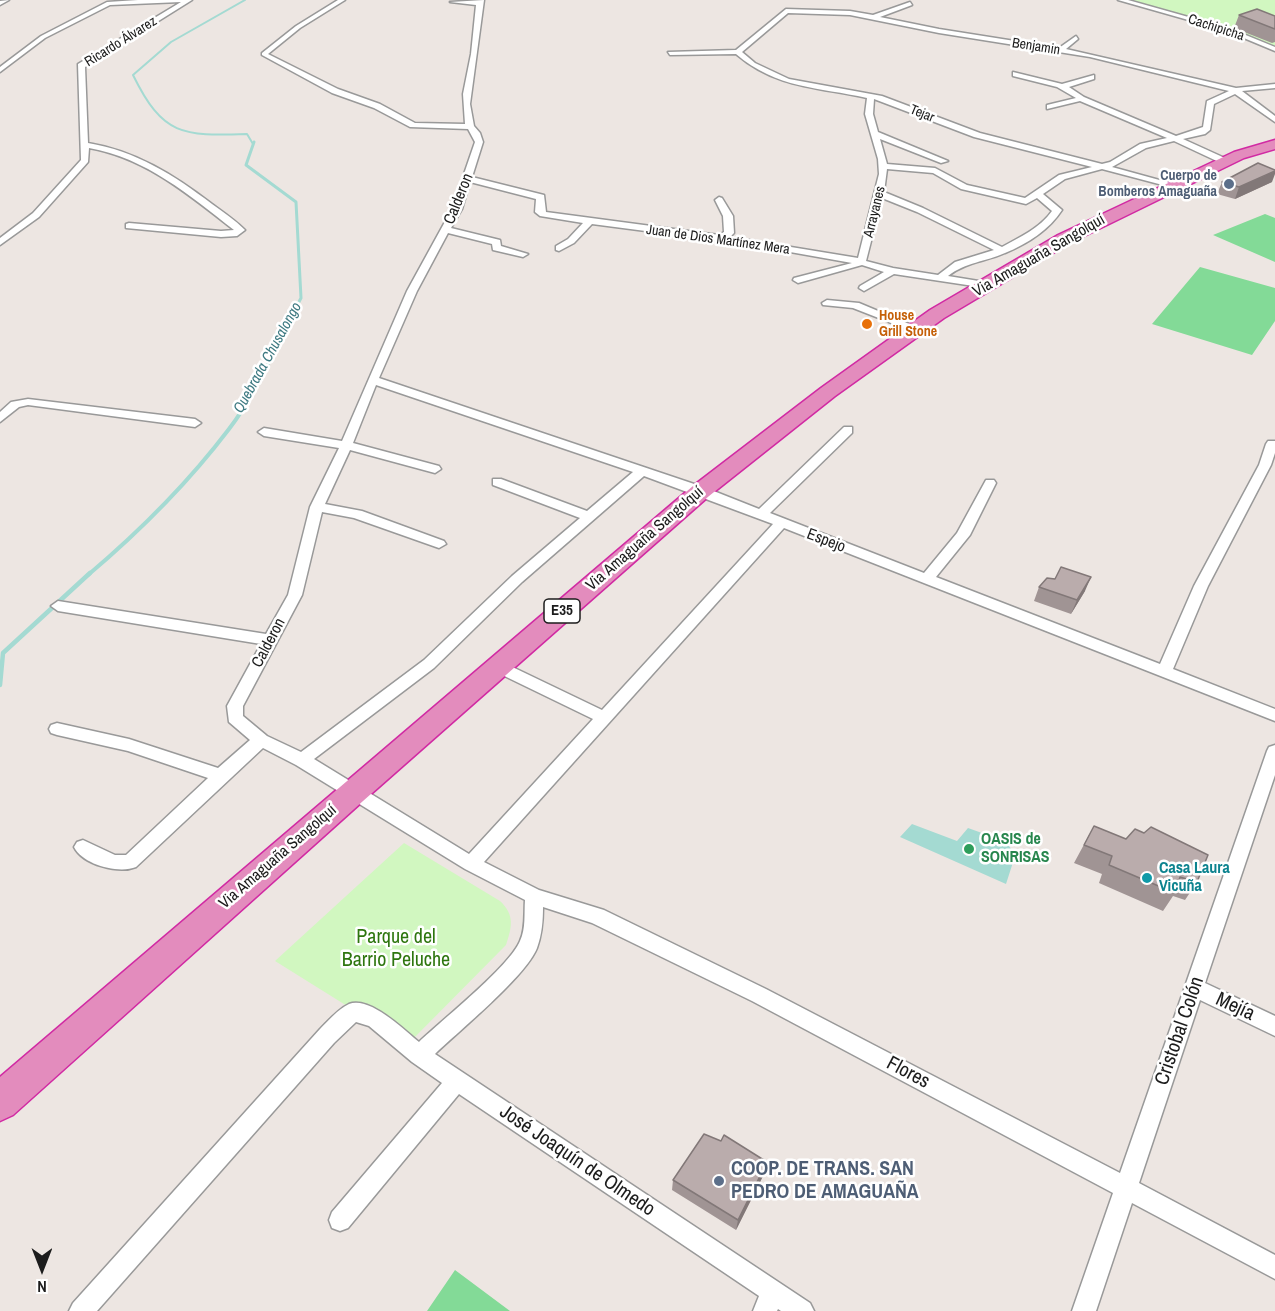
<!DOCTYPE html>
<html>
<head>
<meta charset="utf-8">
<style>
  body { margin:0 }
  #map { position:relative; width:1275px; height:1311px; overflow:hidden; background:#ede6e2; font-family:"Archivo Narrow",sans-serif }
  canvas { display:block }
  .north { position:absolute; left:12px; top:1239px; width:60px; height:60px; -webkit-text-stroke:4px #fff; paint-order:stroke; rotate:180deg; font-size:16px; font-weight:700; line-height:24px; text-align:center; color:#1c1c1c }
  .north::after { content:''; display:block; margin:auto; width:21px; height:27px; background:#1c1c1c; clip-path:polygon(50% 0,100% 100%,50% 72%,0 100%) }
</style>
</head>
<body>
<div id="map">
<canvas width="1275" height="1311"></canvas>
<div class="north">N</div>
</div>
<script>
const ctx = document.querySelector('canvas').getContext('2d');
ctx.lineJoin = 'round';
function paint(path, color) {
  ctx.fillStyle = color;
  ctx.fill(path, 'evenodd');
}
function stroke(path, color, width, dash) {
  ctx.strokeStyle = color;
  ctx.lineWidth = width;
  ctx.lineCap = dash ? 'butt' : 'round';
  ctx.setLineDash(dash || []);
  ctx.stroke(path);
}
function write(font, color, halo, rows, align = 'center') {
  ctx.font = font + ' "Archivo Narrow",sans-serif';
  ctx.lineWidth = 5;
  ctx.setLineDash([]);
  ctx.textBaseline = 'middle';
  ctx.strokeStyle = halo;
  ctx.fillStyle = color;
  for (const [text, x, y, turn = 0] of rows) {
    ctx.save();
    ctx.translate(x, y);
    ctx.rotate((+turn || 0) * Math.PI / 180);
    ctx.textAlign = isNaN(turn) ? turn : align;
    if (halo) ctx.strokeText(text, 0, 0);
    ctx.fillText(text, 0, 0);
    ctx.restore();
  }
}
paint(new Path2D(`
  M1124,0H1275V49L1229,29Z
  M404,843L500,901C515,915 512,927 506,945L408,1044L275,961Z`), '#d1f7c0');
paint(new Path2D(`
  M1265,214L1275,218V262L1213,235Z
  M1200,267L1275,288V321L1252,355L1152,324Z
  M455,1270L510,1311H427Z`), '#83da97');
paint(new Path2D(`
  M912,824L957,841L968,828L1007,842L1015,856L1006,884L900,837Z`), '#a4dad2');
stroke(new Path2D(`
  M245,0L171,42L133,75C163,136 182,136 247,134L253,144`), '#a4dad2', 2);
stroke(new Path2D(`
  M254,142L246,165L296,202L301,298L284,330`), '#a4dad2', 3);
stroke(new Path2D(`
  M88,575C140,531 188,483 229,429C252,399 268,363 285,329`), '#a4dad2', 4);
stroke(new Path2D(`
  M0,685L3,653L90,573`), '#a4dad2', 4.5);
const street = new Path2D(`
  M9,0L0,5V1Z
  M138,0H192L85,67L88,143C136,151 174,175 212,204C223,212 235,220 245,230L237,236L221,237L126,228V224L129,223L221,231L234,230C189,195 146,158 89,148L88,162L39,217L0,245V238L33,213L81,160L78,64L181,2L110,5L45,38L0,72V67L41,36L107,2Z
  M338,0H345L300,28L268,54L338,89L380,104L415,123L465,124L463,94L471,54L476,5L450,2L484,0L470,104L474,126L480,133L483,142L472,177L544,195L546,212L719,235L724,232L723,216L715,200L719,197L722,198L733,216L734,233L730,237L858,258L879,174L878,159L865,114L867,98C818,87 777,89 736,54L670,55L668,52L736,50L786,9L850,11L873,15L910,2L912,5L880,17L939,29L1059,48L1076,36L1078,39L1066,49L1236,88L1275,84V88L1242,91L1275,116V122L1235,94L1214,104L1210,130L1205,134L1183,139L1227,159V163H1221L1174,141L1146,148L1112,167L1174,184V188L1102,169L1065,179L1043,194L1062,210C1049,230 1027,244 1005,253C985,262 966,262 948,276L991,283V287L987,288L894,274L864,291L859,288L860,286L884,272L862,265L798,283L793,280L794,278L852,263L745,244L592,224L574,243L559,251L556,250V246L568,239L583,223L540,216L535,212L536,199L470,182L462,209L451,228L500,240L501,246L528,254L523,257L493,250L492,244L448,233L417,291L379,378L706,488L759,509L844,427H852V433L770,513L924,573L957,533L986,480H994L996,483L970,535L936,577L1160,664L1194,586L1259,465L1266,444L1268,441H1275V453L1271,465L1208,586L1173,669L1275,709V721L784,528L484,862L539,890L604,910L766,989L1120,1173L1267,751L1269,747L1275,745V775L1205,983L1275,1016V1036L1200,1000L1139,1183L1275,1255V1279L1132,1203L1096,1311H1072L1113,1193L752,1001L592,923L543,907C543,921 542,934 537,948C526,976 459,1031 435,1054L810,1303L814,1311H781L778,1309L777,1311H753L759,1296L459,1094L348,1228L340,1231L332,1228L329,1220L332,1212L442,1083L412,1062L369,1026L356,1022L334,1043L97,1311H69L73,1303L320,1029C328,1021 338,1009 349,1004C370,996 404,1030 419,1042C442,1020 509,967 520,941C526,929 524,913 525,900L465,869L296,765L263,748L136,867C119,874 83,865 74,847L77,842L83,840L115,855H126L208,778L128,751L57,735L51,733L49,729L51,725L57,723L129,739L218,768L250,740L229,722L227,706L261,644L58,611L51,606L58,601L266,634L288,595L310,507L339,448L264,436L258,432L264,428L342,441L407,291L452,209L475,142L468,129L410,127L374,108L332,93L262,55V53L296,26ZM788,13L850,15L939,33L1090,57L1229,91L1207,101L1203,127L1176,136L1084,97L1069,87L1094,79V75L1062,84L1013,72V76L1057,87L1076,98L1047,105V109L1080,101L1167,138L1140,144L1110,162L1102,164L980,133L882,96L789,79L755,63L742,52ZM874,99L974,137L1092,167L1059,175L1025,198L967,185L935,168L887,164L880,139L941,163L948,161L878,132L873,114ZM887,169L933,173L961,189L1026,204L1037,198L1052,211C1040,228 1020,237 1002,247L923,208L884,192ZM882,198L917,212L994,250L955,262L938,275L893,268L866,261ZM376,385L633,472L587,511L501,479H493V485L580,518L512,576L424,660L301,752L267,736L243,716V706L302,595L322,512L354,518L439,548L446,544L444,541L362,511L325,504L350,450L435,473L441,469L439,466L353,443ZM644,476L773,524L602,710L502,662H492L489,666L492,670L593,719L469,854L314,759L434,668L522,582Z
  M1118,0H1128L1231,29L1275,47V51L1227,31Z
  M827,300L859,303L921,329L912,331L853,308L823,305L822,303Z
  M28,399L195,419L201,423L195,427L28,405L19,407L0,422V412L11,402Z`);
const highway = new Path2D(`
  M1275,140V149L1244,158L1070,243L944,318L835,396L709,496L363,801L13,1115L0,1121V1077L693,486L821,388L930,310L1058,235L1234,152Z`);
stroke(street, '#999', 3);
stroke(highway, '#d12aa3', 3);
paint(street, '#fff');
paint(highway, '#e38cbd');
paint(new Path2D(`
  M1239,15L1275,16V42L1272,43L1234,28Z
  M1222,182H1272L1235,199L1217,194Z
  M1039,587L1085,591L1071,614L1034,601Z
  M1094,826L1197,882L1185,900L1173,896L1163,911L1099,883L1102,874L1074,863Z
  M765,1172L736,1230L672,1190L673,1180Z`), '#a09494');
paint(new Path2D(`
  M1275,171V174L1272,182L1235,199L1239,187Z
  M1091,577L1085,591L1071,614L1077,600Z
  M767,1162L765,1172L736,1230L738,1220Z`), '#827878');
const building = new Path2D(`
  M1257,9L1275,16V29L1239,15Z
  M1258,163L1275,170V171L1239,187L1222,182Z
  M1061,567L1091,577L1077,600L1039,587L1047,578L1055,579Z
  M1094,826L1126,839L1135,829L1144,833L1151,827L1208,855L1197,882L1180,877L1175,893L1109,865L1112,856L1084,845Z
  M704,1134L721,1141L724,1135L767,1162L738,1220L673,1180Z`);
paint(building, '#baacac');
stroke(building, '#827878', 1.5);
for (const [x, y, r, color] of [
  [1229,184,6,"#5c6f8a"],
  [867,324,6,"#e8710a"],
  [969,849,6,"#2e9e5b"],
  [1147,878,6,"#0f9aa8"],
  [719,1181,6,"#5c6f8a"]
]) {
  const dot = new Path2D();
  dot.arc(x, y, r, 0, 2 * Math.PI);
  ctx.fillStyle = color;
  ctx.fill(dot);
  stroke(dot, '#fff', 2);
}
write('14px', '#1c1c1c', '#fff', [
  ["Cachipicha",1216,28,18],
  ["Ricardo Álvarez",121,42,-32],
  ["Benjamin",1036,47,9],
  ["Tejar",922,114,22],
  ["Arrayanes",875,212,-76],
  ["Juan de Dios Martínez Mera",718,240,8]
]);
write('bold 14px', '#4e5e75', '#fff', [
  ["Cuerpo de",1217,176],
  ["Bomberos Amaguaña",1217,192]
], 'right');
write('bold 14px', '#c56008', '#fff', [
  ["House",879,316],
  ["Grill Stone",879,332]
], 'left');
write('italic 15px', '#3e7a82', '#fff', [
  ["Quebrada Chusalongo",268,358,-61]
]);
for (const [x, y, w] of [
  [562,611,36]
]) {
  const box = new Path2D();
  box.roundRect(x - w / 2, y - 12, w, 24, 4.5);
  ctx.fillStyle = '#fff';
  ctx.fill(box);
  stroke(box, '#1c1c1c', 1.5);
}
write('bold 15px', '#1c1c1c', null, [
  ["E35",562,611]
]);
write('16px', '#1c1c1c', '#fff', [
  ["Calderon",459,199,-68],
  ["Via Amaguaña Sangolquí",1039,256,-30],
  ["Via Amaguaña Sangolquí",645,539,-41],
  ["Espejo",826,541,21],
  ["Calderon",269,643,-62],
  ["Via Amaguaña Sangolquí",278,857,-41]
]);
write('bold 16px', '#27864d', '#fff', [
  ["OASIS de",981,840],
  ["SONRISAS",981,858]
], 'left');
write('bold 16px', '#0d838f', '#fff', [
  ["Casa Laura",1159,869],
  ["Vicuña",1159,887]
], 'left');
write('20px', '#2e760f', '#fff', [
  ["Parque del",396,938],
  ["Barrio Peluche",396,961]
]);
write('20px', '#1c1c1c', '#fff', [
  ["Mejía",1235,1007,25],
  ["Cristobal Colón",1180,1031,-71],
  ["Flores",908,1073,28],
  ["José Joaquín de Olmedo",577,1161,34]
]);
write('bold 20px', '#4e5e75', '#fff', [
  ["COOP. DE TRANS. SAN",731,1170],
  ["PEDRO DE AMAGUAÑA",731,1193]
], 'left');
</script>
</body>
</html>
